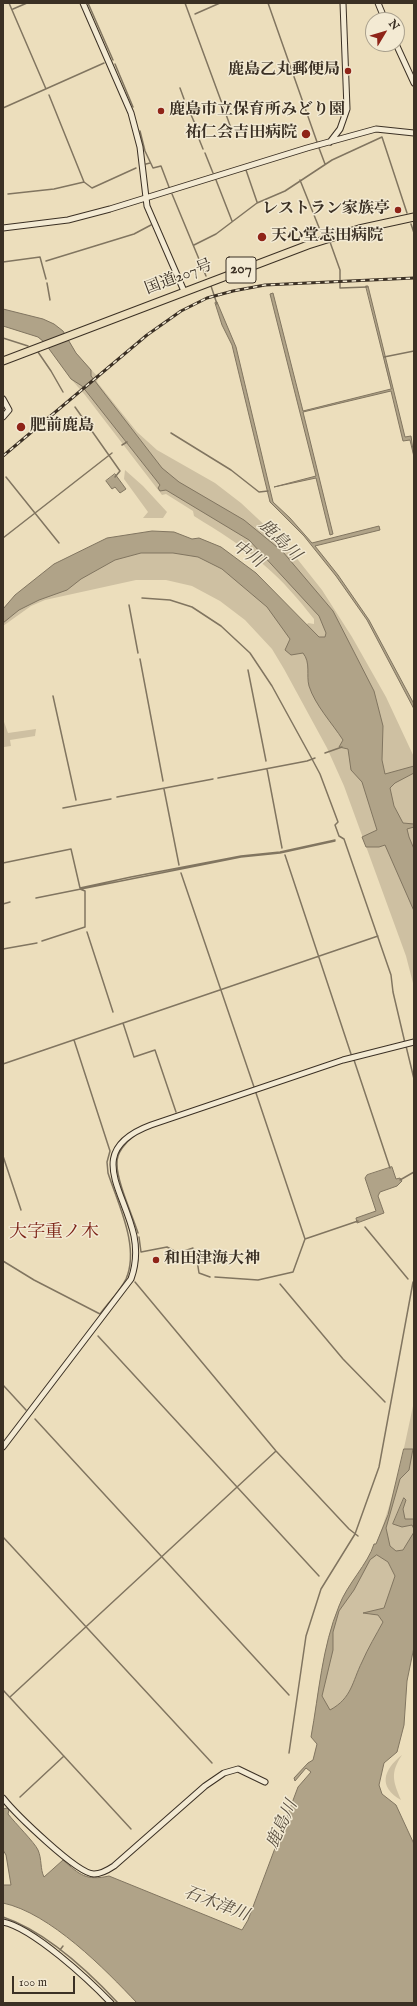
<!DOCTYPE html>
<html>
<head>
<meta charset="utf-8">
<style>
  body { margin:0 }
  #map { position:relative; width:417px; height:2006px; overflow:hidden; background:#ecdebc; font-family:"IM FELL English",serif }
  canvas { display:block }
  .frame { position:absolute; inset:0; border:4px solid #3b3024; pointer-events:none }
  .north { position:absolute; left:365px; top:12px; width:40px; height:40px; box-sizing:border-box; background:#f3ead3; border:1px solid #a9a08d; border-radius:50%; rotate:52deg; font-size:11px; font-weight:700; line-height:16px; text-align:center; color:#3b3024 }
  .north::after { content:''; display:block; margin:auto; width:14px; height:18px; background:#8f2418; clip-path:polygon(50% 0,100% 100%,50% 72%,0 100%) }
  .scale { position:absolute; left:12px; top:1976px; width:63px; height:18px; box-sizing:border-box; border:2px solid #3b3024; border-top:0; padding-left:5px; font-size:12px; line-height:14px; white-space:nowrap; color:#3b3024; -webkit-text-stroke:3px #f3ead3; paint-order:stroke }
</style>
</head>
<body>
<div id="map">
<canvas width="417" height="2006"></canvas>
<div class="frame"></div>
<div class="north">N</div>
<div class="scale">100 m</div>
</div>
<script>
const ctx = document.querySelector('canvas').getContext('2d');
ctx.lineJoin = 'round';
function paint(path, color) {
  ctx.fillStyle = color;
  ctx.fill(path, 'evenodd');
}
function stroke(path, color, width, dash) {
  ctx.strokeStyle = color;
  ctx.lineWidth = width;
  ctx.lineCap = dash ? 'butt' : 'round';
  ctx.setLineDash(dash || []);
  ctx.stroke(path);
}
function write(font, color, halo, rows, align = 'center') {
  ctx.font = font + ' "IM FELL English","Noto Serif JP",serif';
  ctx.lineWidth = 3;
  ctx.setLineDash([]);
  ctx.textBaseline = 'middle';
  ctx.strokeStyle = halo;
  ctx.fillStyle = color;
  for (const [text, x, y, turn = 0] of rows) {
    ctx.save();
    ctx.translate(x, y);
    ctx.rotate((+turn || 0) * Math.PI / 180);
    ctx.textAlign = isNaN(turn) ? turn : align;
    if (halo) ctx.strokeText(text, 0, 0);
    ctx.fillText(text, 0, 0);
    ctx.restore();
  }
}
paint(new Path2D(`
  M3,309L43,319L54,324L63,331L76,353L98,377L97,382L137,432L157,450L215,483L241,503L287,546L322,590L352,637L386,697L414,757V859L401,831L332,613L281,558L158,469L79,365Z
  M3,323L35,328L163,482L249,535L326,618L328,661L199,538L221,547L256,573L306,626L308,623L314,624V619C299,600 283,581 264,565C243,546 218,531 194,516L193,511L166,494L162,495L85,395L71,379L44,342L38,337L3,326Z
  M125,470L143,486L167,512L163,518H143L148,512L124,479Z
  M123,546L198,548L304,637L414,885V987L406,956L344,786L327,748L284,669L272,649L245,620L220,601L192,586L166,580H136L45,600L31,606L3,626V619Z
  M3,719L8,733L36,729L35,736L10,740L11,746L4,747Z
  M413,1406L414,1548L399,1577L392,1643L300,1788L298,1787L311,1772L306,1768L295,1781L294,1778L308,1763L313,1760L317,1744L311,1737C319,1693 322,1647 339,1606C347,1584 368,1565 374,1544H376C394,1499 403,1453 413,1406Z
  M402,1755C390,1773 393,1781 401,1800C378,1787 383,1770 402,1755Z`), '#cec0a2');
const water = new Path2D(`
  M366,286H368L405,437L411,436L414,457L410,440L403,441L391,391L303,412L333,534L330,535L316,478L274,487L316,476L270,294L273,293L303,411L391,389Z
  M217,302L236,347L273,502L290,518L312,543L379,526L380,530L315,546L338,575L369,620L414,704V709L367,620L336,576L304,536L270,502L232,345L222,325L215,303Z
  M3,309L43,319L54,324L63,331L76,353L91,370V376L162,468L179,482L244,520L277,547L283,542L287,546L283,552L333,611L374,691L383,726L382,760L385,774L414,766V773L395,783L390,788L394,806L403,823L414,824V827L407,829L409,837L414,849V911L385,845L379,847H366L362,837L377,830L362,782L351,770L348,749L339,747L343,740C332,723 315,705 309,686C306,675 311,663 303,653L291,655L285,650L290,639L267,607L222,569L198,557L173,553H141L115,560L81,579L67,590L39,600L19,610L3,623V609L15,595L54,564L107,538L152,531L174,532L192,539L199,538L221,547L256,573L319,637H325L326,633L319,616L249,540L166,490L160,491L158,488L160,485L82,386L71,379L44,342L38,337L3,326Z
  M115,474L126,489L120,493L115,487L112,489L106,481Z
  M392,1167L396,1179L400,1178L402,1181L397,1186L380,1192L378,1196L384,1213L357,1223L356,1218L376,1211L365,1178L367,1175Z
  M404,1449H413L409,1470L400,1479L386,1528L390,1546L396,1551L403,1550L414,1532V1647L407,1681L404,1725L397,1752L384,1763L379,1785L382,1794L396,1805L414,1844V2003H137C105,1969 50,1913 3,1903V1885H11L6,1855L3,1850V1809L7,1808L9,1810L8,1814C15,1823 35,1843 38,1850C42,1859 40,1869 44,1877L63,1860C80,1875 86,1881 109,1876L242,1930L248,1920L298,1787L311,1772L306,1768L295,1781L294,1778L308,1763L313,1760L317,1744L311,1737C319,1693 322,1647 339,1606C347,1584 368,1564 374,1544H376L388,1515ZM377,1555L388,1562L395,1576L384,1608L363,1613L378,1615L383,1622C376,1635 368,1648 362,1662C352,1682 352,1698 330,1710L322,1696L333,1650V1632L339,1611L354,1590L370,1560Z
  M404,1498L406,1500L403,1509L405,1519H414V1529L412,1525L402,1527L393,1524Z`);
paint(water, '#b0a388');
stroke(water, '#817560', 1);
stroke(new Path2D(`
  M9,3L46,89
  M88,3L113,60
  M185,3L231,128
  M268,3L317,142
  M13,9L27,3
  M195,14L220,3
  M115,64L133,107
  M180,88L184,99
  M49,95L84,182
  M186,103L198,131L197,134L203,149
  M3,108L104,63
  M140,131L145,151L153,168L161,166L169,187
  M319,148L325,164
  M205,153L213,173
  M146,164L150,163
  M246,170L257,202
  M216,180L232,221
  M300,180L322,235
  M8,194L54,189L84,182L92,188L136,168
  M172,194L206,276
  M411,224L414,233
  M330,242L340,270V288L367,287
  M194,245L216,234L257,203L285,191L332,160L382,137L407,213
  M46,261L134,234L151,225
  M3,262L40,257L46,279
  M47,283L50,300
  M211,286L217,304
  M3,338L28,346
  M38,352L51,371L63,392
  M384,357L414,351
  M75,407L120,471L115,477
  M171,433L231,470L259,492L268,491
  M122,445L127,442
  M6,477L59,543
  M3,538L112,453
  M142,598L170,600L192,607L221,626L250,653L272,686L312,759L320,774L338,822L335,825L339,836L344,839L391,975L393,992L405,1043
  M129,605L138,653
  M140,659L163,781
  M248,670L266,761
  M53,696L76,800
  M325,753L342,747
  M267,769L282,848
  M218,778L307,761L315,758
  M164,789L179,865
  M117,797L213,779
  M63,808L111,799
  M285,855L351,1054
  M3,863L71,849L80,888L131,877L241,856L280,852L335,840
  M181,873L254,1087
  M36,898L241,857L280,853L335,841
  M3,904L10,902
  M87,932L113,1012
  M42,941L85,927V891L80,889
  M3,949L37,943
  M123,1023L134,1057L155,1050L176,1112
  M406,1046L414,1079
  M354,1060L390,1168
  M3,1064L378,936
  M256,1093L305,1239
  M134,1136C126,1142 116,1153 117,1164C117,1182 132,1214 138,1233
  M3,1156L21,1210
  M400,1180L414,1172
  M365,1227L408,1279
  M139,1237L141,1252L167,1247L178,1253L193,1248L194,1250
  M196,1254L199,1273L210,1277
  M3,1261L34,1280L100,1314C108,1303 120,1291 126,1279C140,1247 118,1204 108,1173L107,1162L110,1151L74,1040
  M215,1277L258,1280L293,1272L305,1239L358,1221
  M135,1282L276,1451L349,1529L358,1536
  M280,1284L343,1359L385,1402
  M98,1336L319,1576
  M3,1385L26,1410
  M35,1419L289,1695
  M3,1537L212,1763
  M3,1690L131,1829
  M10,1697L276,1451
  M289,1753L306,1636L321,1589L355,1534L379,1467L413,1282
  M20,1797L64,1756
  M3,1917C45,1931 88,1971 118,2003
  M60,1950L63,1946`), '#817560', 1.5);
const secondary = new Path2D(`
  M83,3L131,113L140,147L147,206L184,291
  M378,3L385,20
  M396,44L414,83
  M330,142L340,129L347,109L343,3
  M3,228L68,220L110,209L307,148L376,129L414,133
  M3,399L9,410L3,417
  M3,1447L131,1279C136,1265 137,1251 134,1236C124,1189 84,1150 151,1125L343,1060L414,1042
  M3,1798C15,1813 77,1874 94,1874C101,1874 108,1870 114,1866L205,1786L224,1773L238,1769L265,1782
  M3,1922C33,1928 89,1980 111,2003`);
const highway = new Path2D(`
  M3,361L308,245L359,229L414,217`);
stroke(secondary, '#3b3024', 7);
stroke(highway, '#3b3024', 9);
stroke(secondary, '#f3ead3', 5);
stroke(highway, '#ecdebc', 7);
const rail = new Path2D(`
  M3,456L147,335L181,311L207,298L233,291L265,285L414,278`);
stroke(rail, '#3b3024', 3);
stroke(rail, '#f3ead3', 1.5, [4.5]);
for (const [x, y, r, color] of [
  [348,71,4,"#8f2418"],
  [161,111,4,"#8f2418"],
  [306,134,5,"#8f2418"],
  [398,210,4,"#8f2418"],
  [262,237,5,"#8f2418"],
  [21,427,5,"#8f2418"],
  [156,1260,4,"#8f2418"]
]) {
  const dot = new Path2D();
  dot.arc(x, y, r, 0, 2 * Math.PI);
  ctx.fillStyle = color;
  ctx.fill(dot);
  stroke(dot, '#f3ead3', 1.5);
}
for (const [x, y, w] of [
  [241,270,30]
]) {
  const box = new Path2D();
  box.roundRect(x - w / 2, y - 13, w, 26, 3);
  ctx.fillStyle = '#f3ead3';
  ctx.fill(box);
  stroke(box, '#3b3024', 1);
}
write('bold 15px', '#3b3024', null, [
  ["207",241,270]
]);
write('bold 16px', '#3b3024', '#f3ead3', [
  ["鹿島乙丸郵便局",340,71,"right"],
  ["鹿島市立保育所みどり園",169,111],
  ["祐仁会吉田病院",297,134,"right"],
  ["レストラン家族亭",390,210,"right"],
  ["天心堂志田病院",271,237],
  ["肥前鹿島",30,427],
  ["和田津海大神",164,1260]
], 'left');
write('16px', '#3b3024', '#f3ead3', [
  ["国道207号",179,278,-21]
]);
write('italic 17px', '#584d3d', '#f3ead3', [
  ["鹿島川",279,541,44],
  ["中川",247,555,36],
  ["鹿島川",283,1825,-65],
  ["石木津川",216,1905,21]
]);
write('18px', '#7a1f14', '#f3ead3', [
  ["大字重ノ木",54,1233]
]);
</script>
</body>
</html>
